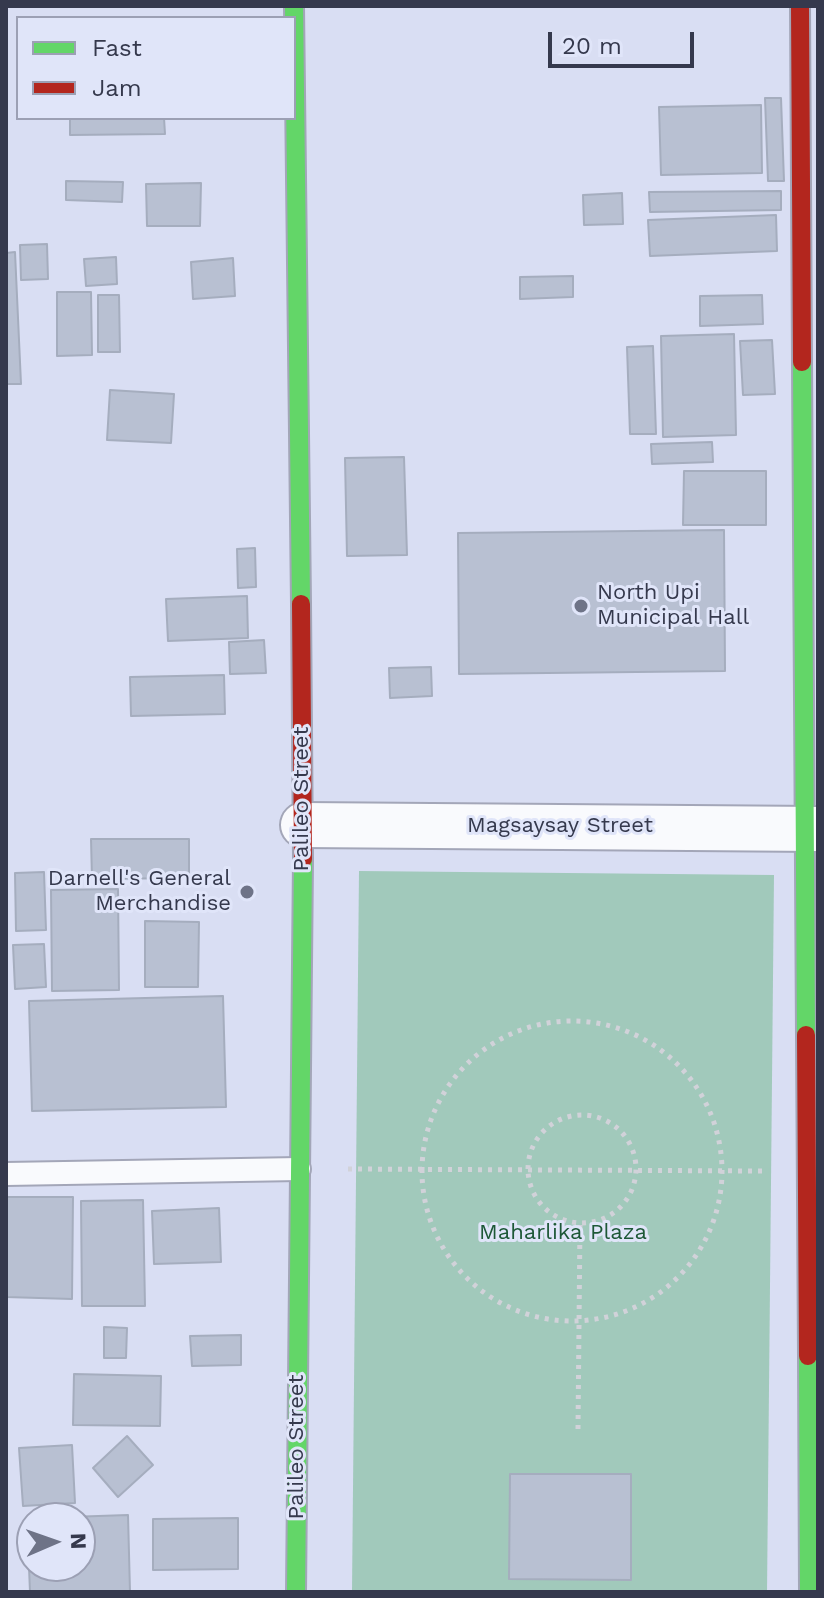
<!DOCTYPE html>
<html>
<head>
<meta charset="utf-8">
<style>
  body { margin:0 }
  #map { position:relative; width:824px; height:1598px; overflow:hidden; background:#d9def3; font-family:"Work Sans",sans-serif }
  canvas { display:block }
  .frame { position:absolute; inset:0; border:8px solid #35394d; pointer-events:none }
  .legend { position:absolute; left:16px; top:16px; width:280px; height:104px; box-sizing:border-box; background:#e0e5f9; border:2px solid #9ca0b4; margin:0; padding:10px 14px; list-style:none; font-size:24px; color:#35394d }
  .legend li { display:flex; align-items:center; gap:16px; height:40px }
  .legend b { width:40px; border:2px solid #9ca0b4 }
  .north { position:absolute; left:16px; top:1502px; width:80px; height:80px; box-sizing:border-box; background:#e0e5f9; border:2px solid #9ca0b4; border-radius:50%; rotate:88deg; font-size:22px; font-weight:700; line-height:32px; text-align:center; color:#35394d }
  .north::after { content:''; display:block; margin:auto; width:28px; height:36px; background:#6e7387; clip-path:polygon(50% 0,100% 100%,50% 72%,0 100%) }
  .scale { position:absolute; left:548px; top:32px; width:146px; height:36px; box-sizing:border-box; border:4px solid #35394d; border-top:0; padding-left:10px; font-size:24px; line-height:28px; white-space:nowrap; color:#35394d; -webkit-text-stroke:6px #e0e5f9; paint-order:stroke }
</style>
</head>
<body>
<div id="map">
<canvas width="824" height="1598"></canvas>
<div class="frame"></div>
<ul class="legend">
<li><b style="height:10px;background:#63d668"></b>Fast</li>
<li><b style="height:10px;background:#b3261e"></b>Jam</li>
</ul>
<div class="north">N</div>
<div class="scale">20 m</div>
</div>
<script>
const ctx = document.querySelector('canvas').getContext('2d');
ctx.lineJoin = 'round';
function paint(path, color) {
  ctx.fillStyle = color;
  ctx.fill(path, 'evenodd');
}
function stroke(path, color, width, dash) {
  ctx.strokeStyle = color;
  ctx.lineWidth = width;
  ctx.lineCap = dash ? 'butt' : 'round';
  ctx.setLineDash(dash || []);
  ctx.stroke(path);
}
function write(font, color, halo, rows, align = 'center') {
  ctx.font = font + ' "Work Sans",sans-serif';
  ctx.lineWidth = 6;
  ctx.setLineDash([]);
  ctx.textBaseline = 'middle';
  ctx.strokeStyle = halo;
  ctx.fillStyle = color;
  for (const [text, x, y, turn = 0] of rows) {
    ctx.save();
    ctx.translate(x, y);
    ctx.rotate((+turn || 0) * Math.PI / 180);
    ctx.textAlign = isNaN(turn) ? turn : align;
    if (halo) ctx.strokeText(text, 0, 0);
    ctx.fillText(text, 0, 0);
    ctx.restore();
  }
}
paint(new Path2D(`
  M359,871L774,875L767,1592L352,1591Z`), '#a1c9bb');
const building = new Path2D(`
  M765,98H781L784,181H768Z
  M761,105L762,173L661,175L659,107Z
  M70,118H164L165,134L70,135Z
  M66,181L123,182L122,202L66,200Z
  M201,183L200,226H147L146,184Z
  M781,191V210L650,212L649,192Z
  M622,193L623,224L584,225L583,195Z
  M776,215L777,251L650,256L648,220Z
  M47,244L48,279L21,280L20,245Z
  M15,252L21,384H6V253Z
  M116,257L117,284L86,286L84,259Z
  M233,258L235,296L193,299L191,262Z
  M573,276V297L520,299V277Z
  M57,292H91L92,355L57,356Z
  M98,295H119L120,352H98Z
  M762,295L763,324L700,326V296Z
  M734,334L736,435L663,437L661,336Z
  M772,340L775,394L743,395L740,341Z
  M653,346L656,434H630L627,347Z
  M110,390L174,394L171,443L107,440Z
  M712,442L713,462L652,464L651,444Z
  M404,457L407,555L347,556L345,458Z
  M684,471H766V525H683Z
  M724,530L725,671L459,674L458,533Z
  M255,548L256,587L238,588L237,549Z
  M247,596L248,638L168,641L166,599Z
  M264,640L266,673L230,674L229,642Z
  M431,667L432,696L390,698L389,668Z
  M224,675L225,714L131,716L130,677Z
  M91,839H189V878L92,879Z
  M44,872L46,930L16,931L15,873Z
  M118,889L119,990L52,991L51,890Z
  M145,921L199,922L198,987H145Z
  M44,944L46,987L15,989L13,945Z
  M223,996L226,1107L32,1111L29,1001Z
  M6,1197H73L72,1299L6,1297Z
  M143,1200L145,1306H82L81,1201Z
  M219,1208L221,1262L154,1264L152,1211Z
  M104,1327L127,1328L126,1358H104Z
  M241,1335V1365L192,1366L190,1336Z
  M74,1374L161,1376L160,1426L73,1425Z
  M127,1436L153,1465L118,1497L93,1468Z
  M72,1445L75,1503L23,1506L19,1448Z
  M510,1474H631V1580L509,1579Z
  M128,1515L130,1592H30L27,1518H32V1566H80V1518H39Z
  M238,1518V1569L153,1570V1519Z`);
paint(building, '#b8c0d2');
stroke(building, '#a5adbe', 2);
const lane = new Path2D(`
  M6,1174L299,1169`);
const street = new Path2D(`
  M303,825L818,829`);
const fast = new Path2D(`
  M294,6L301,604
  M802,362L806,1035
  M808,1356L809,1592
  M296,1592L303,859`);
const jam = new Path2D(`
  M800,6L802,362
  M301,604L303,859
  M806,1035L808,1356`);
stroke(lane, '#a3a6b8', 26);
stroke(street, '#a3a6b8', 48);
stroke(fast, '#a3a6b8', 22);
stroke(jam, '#a3a6b8', 22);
stroke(new Path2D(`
  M422 1171a150 150 0 1 1 300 0a150 150 0 1 1-300 0Z
  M528 1169a54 54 0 1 1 108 0a54 54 0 1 1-108 0Z
  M348,1169L762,1171
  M578,1429L580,1222`), '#d1d2d9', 5, [4, 6]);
stroke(lane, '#f9fafd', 22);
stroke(street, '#f9fafd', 44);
stroke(fast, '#63d668', 18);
stroke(jam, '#b3261e', 18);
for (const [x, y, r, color] of [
  [581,606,8,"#6e7387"],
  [247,892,8,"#6e7387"]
]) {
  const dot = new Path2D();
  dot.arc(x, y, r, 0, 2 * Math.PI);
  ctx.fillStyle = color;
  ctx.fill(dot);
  stroke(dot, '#e0e5f9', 3);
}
write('22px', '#35394d', '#e0e5f9', [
  ["North Upi",597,593],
  ["Municipal Hall",597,618],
  ["Darnell's General",231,879,"right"],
  ["Merchandise",231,904,"right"]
], 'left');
write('22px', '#35394d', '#e0e5f9', [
  ["Palileo Street",302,799,-90],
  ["Magsaysay Street",560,826],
  ["Palileo Street",297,1447,-90]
]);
write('22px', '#1d5837', '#e0e5f9', [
  ["Maharlika Plaza",563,1233]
]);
</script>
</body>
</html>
